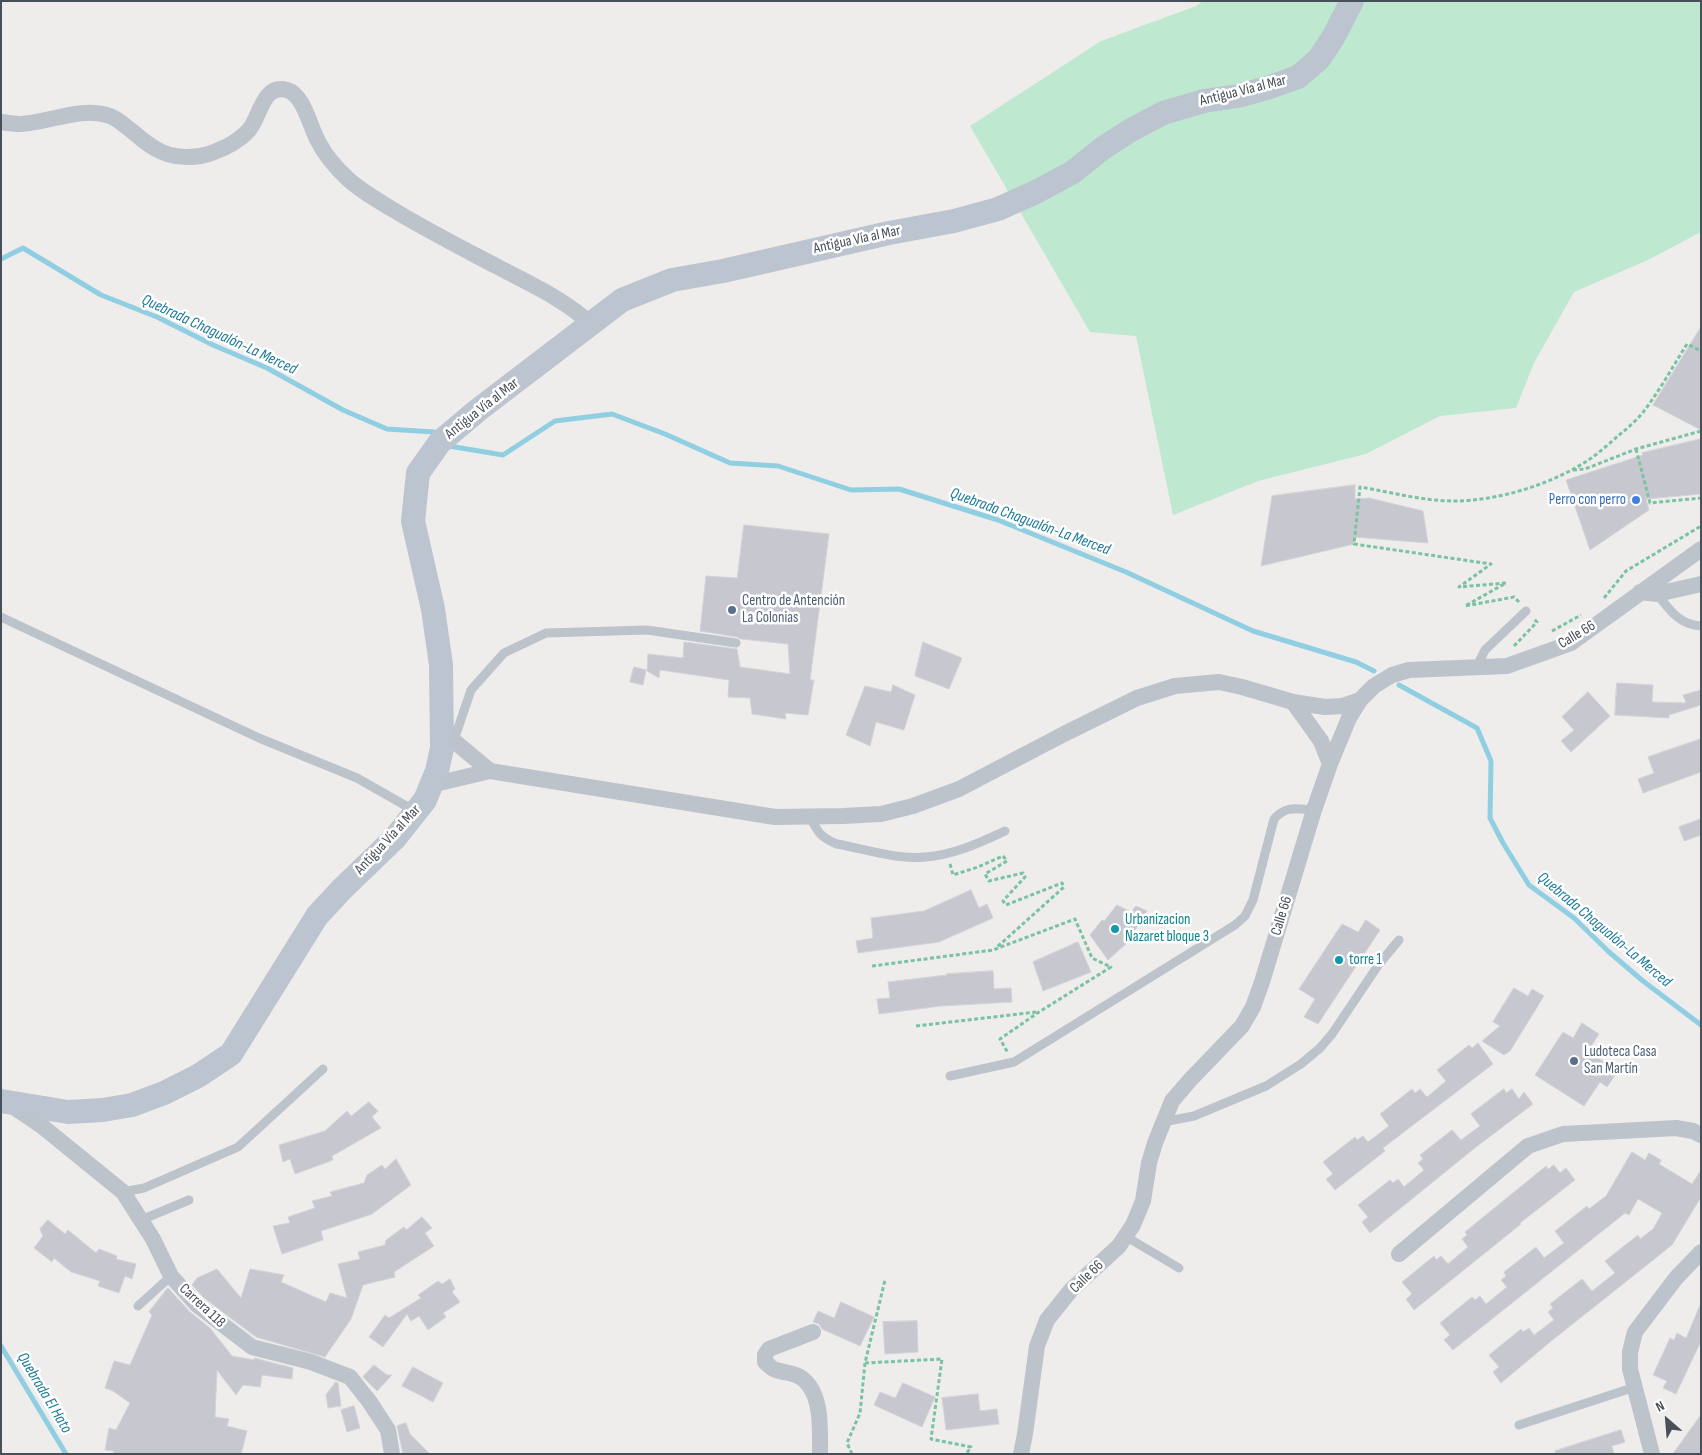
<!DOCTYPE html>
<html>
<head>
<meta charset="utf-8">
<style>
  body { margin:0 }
  #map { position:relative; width:1702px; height:1455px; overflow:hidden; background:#efecec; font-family:"Sofia Sans Condensed",sans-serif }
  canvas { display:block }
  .frame { position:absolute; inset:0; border:2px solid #474f58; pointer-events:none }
  .north { position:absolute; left:1642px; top:1395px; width:50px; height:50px; -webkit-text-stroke:4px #fff; paint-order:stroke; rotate:333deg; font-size:14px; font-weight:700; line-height:20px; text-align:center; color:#474f58 }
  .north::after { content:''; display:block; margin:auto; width:18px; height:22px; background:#474f58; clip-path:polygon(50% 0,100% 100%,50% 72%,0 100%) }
</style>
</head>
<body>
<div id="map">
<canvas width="1702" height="1455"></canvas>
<div class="frame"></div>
<div class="north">N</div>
</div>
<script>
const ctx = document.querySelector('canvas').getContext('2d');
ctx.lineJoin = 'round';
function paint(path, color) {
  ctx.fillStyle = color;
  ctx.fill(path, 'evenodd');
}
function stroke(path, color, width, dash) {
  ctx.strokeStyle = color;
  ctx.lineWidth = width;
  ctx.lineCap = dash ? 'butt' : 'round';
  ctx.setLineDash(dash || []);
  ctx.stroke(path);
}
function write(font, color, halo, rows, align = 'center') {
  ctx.font = font + ' "Sofia Sans Condensed",sans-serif';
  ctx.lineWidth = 5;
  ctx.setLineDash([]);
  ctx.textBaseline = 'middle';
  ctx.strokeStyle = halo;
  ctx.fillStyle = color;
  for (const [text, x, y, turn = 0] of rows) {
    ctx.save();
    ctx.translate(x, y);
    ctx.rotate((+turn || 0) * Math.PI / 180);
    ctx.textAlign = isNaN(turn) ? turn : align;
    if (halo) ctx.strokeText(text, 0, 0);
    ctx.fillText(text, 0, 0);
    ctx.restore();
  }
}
paint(new Path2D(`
  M1203,1H1701V232L1648,260L1574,292L1534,363L1516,408L1440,416L1366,454L1258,481L1173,515L1136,336L1090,332L970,126L1101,41L1196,6Z`), '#bee9d0');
stroke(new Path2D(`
  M1,259L23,248L101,295L157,317L213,345L267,368L343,410L387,429L434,432
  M449,446L503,455L555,421L612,414L665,434L730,463L778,466L851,490L899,489L998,520L1126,572L1253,631L1356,662L1374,671
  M1399,685L1477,728L1491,761L1490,818L1503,843L1529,885L1574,918L1609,952L1643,981L1701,1025
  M1,1346L66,1454`), '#90cee2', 5);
const building = new Path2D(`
  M1701,327V430L1653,405Z
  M1701,439V494L1646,499L1649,510L1590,550L1566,480L1643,455L1642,453Z
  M1355,485V499L1369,498L1423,511L1428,543L1354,537V544L1261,566L1272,496Z
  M744,525L829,534L810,680H814L808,715L785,713L786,719L752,714L750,698L728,697L729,680L660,670L659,678L647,671L648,654L683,658L684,642L737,649L740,667L790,674L788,644L741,639L737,637L700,631L706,576L737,578Z
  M923,642L962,658L949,689L915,676Z
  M634,667L646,670L643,685L630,682Z
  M1617,683L1653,685L1652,702L1686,703L1683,695L1701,690V705L1669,715V718L1615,715Z
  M893,685L915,695L904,730L876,722L870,746L846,735L865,686L891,692Z
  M1588,692L1610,716L1571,752L1561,741L1574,730L1562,717Z
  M1701,739V772L1643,793L1638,779L1654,773L1648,757Z
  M1701,819V835L1684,841L1679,827Z
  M971,890L979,908L987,904L993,918L939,942L858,953L856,941L873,938L871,918L924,911Z
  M1117,905L1131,912L1136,906L1147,911L1127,943L1108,960L1090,935L1102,920L1104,921Z
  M1366,920L1380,930L1318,1024L1304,1017L1315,999L1299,989L1342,924L1358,932Z
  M1078,942L1091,972L1043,991L1033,962Z
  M993,971L994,989L1011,988L1012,1002L941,1006L879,1014L877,999L890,998L888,982L947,975V974Z
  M1514,988L1528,996L1532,989L1544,996L1510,1051L1504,1055L1482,1041L1500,1026L1493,1022Z
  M1582,1023L1599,1034L1588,1051L1618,1071L1607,1087L1600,1082L1584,1106L1535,1075L1563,1032L1573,1038Z
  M1478,1043L1493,1064L1383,1148L1385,1151L1335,1190L1326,1179L1333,1174L1323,1162L1355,1137L1357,1140L1363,1136L1368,1142L1389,1126L1380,1114L1412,1089L1415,1093L1420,1089L1427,1097L1446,1081L1437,1070L1469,1045L1472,1048Z
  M1504,1089L1506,1093L1512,1089L1519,1099L1524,1092L1533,1104L1476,1147L1370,1233L1362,1222L1368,1217L1358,1205L1390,1180L1393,1183L1398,1179L1404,1187L1424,1170L1418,1163L1423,1159L1420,1155L1452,1130L1461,1140L1480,1126L1471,1114Z
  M369,1102L378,1111L372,1117L381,1128L332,1156L333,1160L295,1174L290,1159L283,1162L279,1145L325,1131L347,1111L351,1116Z
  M1632,1152L1645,1160L1649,1153L1661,1160L1659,1164L1692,1184L1701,1170V1197L1672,1245L1550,1342L1501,1383L1493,1372L1499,1367L1489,1355L1521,1329L1523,1332L1529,1328L1534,1335L1554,1320L1548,1312L1553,1308L1550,1304L1582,1279L1592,1291L1615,1273L1605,1261L1638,1235L1640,1239L1653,1229L1662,1213L1638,1199L1629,1215L1625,1213L1453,1350L1444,1340L1450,1335L1440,1323L1472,1297L1475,1300L1480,1296L1486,1304L1507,1287L1501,1280L1506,1276L1504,1272L1536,1247L1544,1258L1564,1243L1555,1231L1587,1206L1589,1209L1606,1196Z
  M396,1159L411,1185L372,1214L321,1231L323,1240L282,1254L273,1226L290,1223L288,1217L315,1208L312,1201L332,1196L330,1192L364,1183L367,1175L382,1165L385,1169Z
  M1554,1165L1560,1173L1566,1168L1575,1180L1520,1223L1521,1224L1414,1310L1406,1299L1412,1294L1402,1282L1434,1256L1436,1260L1441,1256L1448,1264L1468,1247L1462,1239L1467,1235L1465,1232L1546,1166L1548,1169Z
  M422,1217L432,1228L425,1233L434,1246L394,1272L395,1277L363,1285L351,1319L325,1357L256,1337L204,1298L192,1285L197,1278L217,1269L241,1298L250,1269L284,1275L281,1282L326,1302L330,1293L347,1298L338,1264L360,1259L358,1252L385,1245L386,1240L404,1227L406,1230Z
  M48,1220L65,1234L68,1230L96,1253L99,1249L117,1256L116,1259L136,1264L132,1279L125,1276L119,1293L98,1286L100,1281L71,1272L54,1258L52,1262L34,1248L43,1236L40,1229Z
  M450,1279L455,1289L452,1292L460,1302L443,1313L446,1317L428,1330L419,1316L411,1321L407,1314L383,1347L369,1337L385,1315L389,1318L421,1298L418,1295L438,1281L442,1284Z
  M168,1288L190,1312L210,1328L232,1356L254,1360V1358L293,1368L292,1379L262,1375L260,1387L243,1385L236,1395L217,1370L215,1417L229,1419L227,1426L247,1431L241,1454H113L114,1451L105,1450L109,1428L116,1430L130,1403L113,1391L105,1388L114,1361L130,1365L152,1315L149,1312Z
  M841,1302L874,1317L860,1346L822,1329L819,1324L813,1322L818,1311L834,1318Z
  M1701,1303V1341L1676,1394L1663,1388L1667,1381L1653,1375L1670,1338L1674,1340L1677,1333L1686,1338Z
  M917,1321L918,1352L885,1354L883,1322Z
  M374,1365L387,1375H392L377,1391L363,1377Z
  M413,1367L443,1383L433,1402L402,1386Z
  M336,1382L338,1383L341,1406L328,1408L326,1395Z
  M903,1383L935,1397L922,1427L874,1405L880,1392L895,1398Z
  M978,1394L980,1411L997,1409L999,1424L946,1430L942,1398Z
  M354,1406L360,1428L347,1432L341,1410Z
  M1701,1415V1454H1673Z
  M406,1423L410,1434L430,1454H403L397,1426Z
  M1621,1430L1625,1442L1612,1446L1614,1454H1556L1555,1451Z`);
paint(building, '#c7c8cf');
stroke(building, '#d1d3d7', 1);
stroke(new Path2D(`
  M1636,449L1650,503L1701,498
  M1573,470L1585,469L1636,449L1701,431
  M1604,598L1626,571L1701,526
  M1519,602L1514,597L1465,606L1506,583L1459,587L1491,564L1354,544L1360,487C1391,492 1422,501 1454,501C1498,501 1553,484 1590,459C1600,452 1610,443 1619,435C1628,428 1637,420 1644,411C1660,390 1673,366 1687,344L1701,351
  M1552,631L1581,615
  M1514,646L1537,622L1533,618
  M950,864L953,875L978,867L1003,856L1007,861L985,874L989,881L1023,873L1025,877L1003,901L1006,905L1062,883L1064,887L996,948
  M872,966L993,950L1075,919L1092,958L1111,967L1039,1012L1000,1039L1008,1053
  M916,1026L1037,1012
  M865,1363L942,1359L931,1439L971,1447L966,1454
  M852,1454L847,1443L860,1413L865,1363L885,1280`), '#7ac3a2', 3, [4, 2.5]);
stroke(new Path2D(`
  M1657,594C1669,609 1679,625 1701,626
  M1,617L259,738L357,778L415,811
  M1476,668L1485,650L1526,611
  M454,740L471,690L504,653L546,633L647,630L736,643
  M810,817C818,832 820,837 837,844C865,849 897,860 925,857C954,855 979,843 1005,831
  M950,1076L1014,1062L1235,925L1245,916L1253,900L1274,819C1287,805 1296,809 1314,810
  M1163,1122L1194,1116L1266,1086L1301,1064L1320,1048L1332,1034L1379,964L1399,940
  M123,1192L144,1188L238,1147L323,1069
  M141,1220L189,1200
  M1125,1236L1179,1268
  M138,1306L171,1276
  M1519,1425L1635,1387`), '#bcc3ca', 9);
stroke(new Path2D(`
  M1,122C7,123 14,124 20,124C49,123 80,106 110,116C118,119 125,126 132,131C139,137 147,144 156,149C172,159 197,159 214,152C228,147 239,141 249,130C260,117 263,83 287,90C304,95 310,127 318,141C325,155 336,168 348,179C361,191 377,200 392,209C426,230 462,248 498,267C530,284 564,299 591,324
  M1640,592L1657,594L1701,584
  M1293,702L1321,741L1330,764
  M490,771L775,817L843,816L881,814L913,806L959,789L1064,734L1137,698L1175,686L1219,682L1242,687L1293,702L1325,707L1342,706L1360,700
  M431,785L490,771L442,731
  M12,1106L43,1127L123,1192L153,1239L171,1276L197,1305L252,1347L311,1362L350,1377L369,1401L388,1430L392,1454
  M1399,1254L1528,1146L1563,1134L1676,1128L1693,1131L1701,1135
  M813,1332L769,1349L765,1355V1362C768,1364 771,1368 774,1369C782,1373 792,1372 800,1377C823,1391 820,1431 820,1454
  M1021,1454L1025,1434L1037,1346L1047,1320L1071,1290L1119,1246L1133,1225L1143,1201L1149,1163L1155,1143L1172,1101L1190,1080L1242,1026L1253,1007L1262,982L1314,810L1330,764L1349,718L1360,700L1374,686L1392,675L1409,670L1507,666L1571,643L1701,549
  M1652,1454L1630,1369V1352L1635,1332L1676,1278L1701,1252`), '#bcc3ca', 16);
stroke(new Path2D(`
  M1,1101L68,1112L103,1110L132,1105L164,1093L198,1076L231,1054L317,916L342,889L395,838L425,800L437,771L442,748L441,665L433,609L413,521L418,473L440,442L478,410L622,300L672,280L723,271L889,233L954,221L998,209L1036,192L1073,172L1103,148L1131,130L1163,113L1204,101L1238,96L1267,88L1298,77L1319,59L1334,36L1352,1`), '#bcc4cf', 24);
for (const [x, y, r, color] of [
  [1636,500,5,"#3f7fe0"],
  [732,610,5,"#5c6f8a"],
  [1115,929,5,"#0f9aa8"],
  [1339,960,5,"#0f9aa8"],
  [1574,1061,5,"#5c6f8a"]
]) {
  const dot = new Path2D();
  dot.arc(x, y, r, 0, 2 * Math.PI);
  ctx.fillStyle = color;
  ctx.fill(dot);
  stroke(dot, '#fff', 2);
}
write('15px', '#474f58', '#fff', [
  ["Antigua Vía al Mar",1243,91,-14],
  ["Antigua Vía al Mar",857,240,-12],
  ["Antigua Vía al Mar",482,409,-38],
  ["Calle 66",1577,635,-31],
  ["Antigua Vía al Mar",388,840,-47],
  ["Calle 66",1282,916,-73],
  ["Calle 66",1087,1277,-44],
  ["Carrera 118",202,1306,43]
]);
write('15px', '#366cbe', '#fff', [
  ["Perro con perro",1626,500]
], 'right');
write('15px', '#4e5e75', '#fff', [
  ["Centro de Antención",742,601],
  ["La Colonias",742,618],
  ["Ludoteca Casa",1584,1052],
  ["San Martín",1584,1069]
], 'left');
write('15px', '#0d838f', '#fff', [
  ["Urbanizacion",1125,920],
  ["Nazaret bloque 3",1125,937],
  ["torre 1",1349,960]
], 'left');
write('italic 16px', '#1a7997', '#fff', [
  ["Quebrada Chagualón-La Merced",219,335,25],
  ["Quebrada Chagualón-La Merced",1030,522,20],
  ["Quebrada Chagualón-La Merced",1604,930,40],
  ["Quebrada El Hato",44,1393,59]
]);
</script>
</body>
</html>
